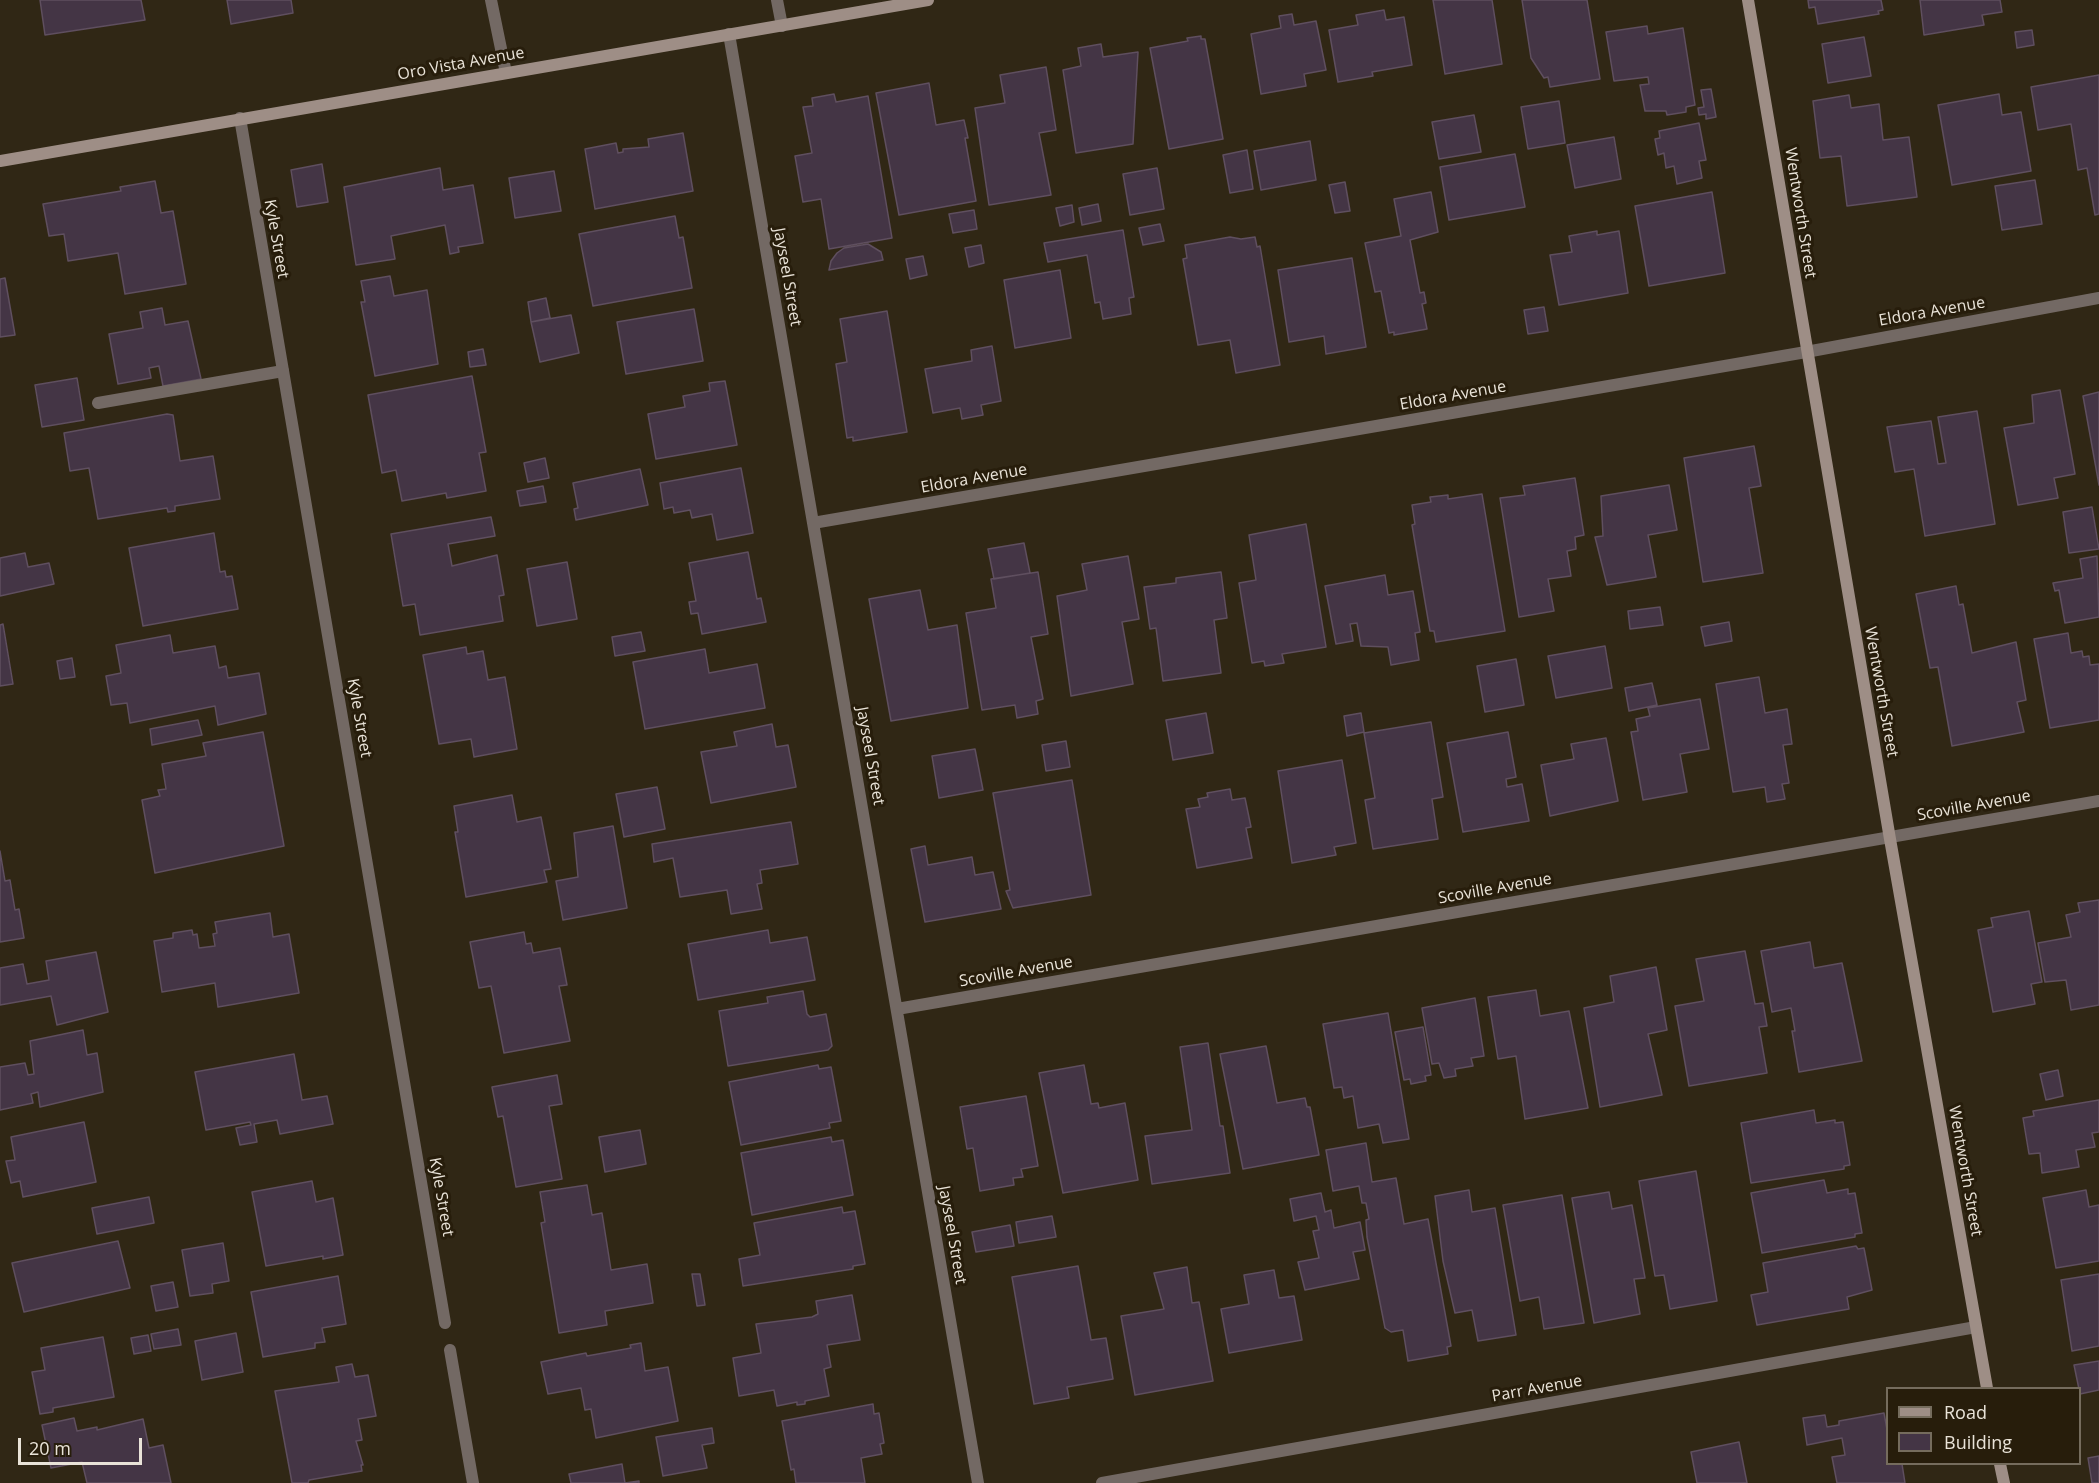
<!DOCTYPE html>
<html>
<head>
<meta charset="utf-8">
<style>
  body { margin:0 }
  #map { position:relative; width:2099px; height:1483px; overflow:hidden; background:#302715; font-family:"Open Sans",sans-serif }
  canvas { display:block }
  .legend { position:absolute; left:1886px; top:1387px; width:195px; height:78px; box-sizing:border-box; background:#271d0b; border:2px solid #756c5d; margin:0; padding:8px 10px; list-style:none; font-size:18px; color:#e9e3d8 }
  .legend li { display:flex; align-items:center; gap:12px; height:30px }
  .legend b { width:30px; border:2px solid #756c5d }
  .scale { position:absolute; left:18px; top:1438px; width:124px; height:27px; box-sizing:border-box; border:3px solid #e9e3d8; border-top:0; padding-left:8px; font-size:18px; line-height:21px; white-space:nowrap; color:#e9e3d8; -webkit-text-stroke:4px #271d0b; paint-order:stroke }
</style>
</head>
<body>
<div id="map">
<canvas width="2099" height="1483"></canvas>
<ul class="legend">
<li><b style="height:8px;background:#9e8e86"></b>Road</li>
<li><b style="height:16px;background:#443545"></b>Building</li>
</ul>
<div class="scale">20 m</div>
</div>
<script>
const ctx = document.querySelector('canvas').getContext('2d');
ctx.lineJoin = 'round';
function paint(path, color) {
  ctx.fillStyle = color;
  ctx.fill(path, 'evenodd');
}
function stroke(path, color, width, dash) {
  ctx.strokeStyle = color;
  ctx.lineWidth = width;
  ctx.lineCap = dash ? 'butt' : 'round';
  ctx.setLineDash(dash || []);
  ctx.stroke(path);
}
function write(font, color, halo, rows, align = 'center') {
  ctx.font = font + ' "Open Sans",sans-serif';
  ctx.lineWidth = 6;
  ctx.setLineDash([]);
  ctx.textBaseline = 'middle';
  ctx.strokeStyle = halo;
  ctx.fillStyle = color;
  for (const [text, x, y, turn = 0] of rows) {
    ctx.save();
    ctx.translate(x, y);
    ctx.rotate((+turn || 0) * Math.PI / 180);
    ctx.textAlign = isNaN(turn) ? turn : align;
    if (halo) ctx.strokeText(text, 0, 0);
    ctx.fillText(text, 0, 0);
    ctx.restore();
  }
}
const building = new Path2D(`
  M40,0H141L145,20L45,35Z
  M227,0H291L293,13L231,24Z
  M1433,0H1492L1502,64L1445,74Z
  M1522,0H1587L1600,79L1550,87L1548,77L1544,78L1531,58Z
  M1808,0H1881L1883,10L1878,11L1879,14L1818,24L1815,7L1809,8Z
  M1920,0H2000L2002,12L1982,15L1984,25L1924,35Z
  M1384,10L1386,20L1404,17L1412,65L1372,72L1373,76L1338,82L1329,30L1358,25L1356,15Z
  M1292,14L1294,25L1316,21L1326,70L1304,74L1306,86L1261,94L1251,34L1281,28L1279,16Z
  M1647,26L1648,34L1683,28L1695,105L1686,107V112L1667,115L1666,111H1645L1640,85L1649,84L1648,77L1614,81L1606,32Z
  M2032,30L2034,45L2017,48L2015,32Z
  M1201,36V39H1205L1223,139L1169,149L1150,48L1188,41L1187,38Z
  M1864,37L1871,76L1828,83L1822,44Z
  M1101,44L1103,57L1138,52L1133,144L1076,153L1063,70L1081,66L1078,48Z
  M1046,67L1056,130L1039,133L1051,195L989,205L975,108L1005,103L1000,75Z
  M2099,75V214L2095,215L2087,168L2078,170L2071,124L2038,130L2031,87Z
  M929,83L936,125L964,120L968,138H965L976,201L899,215L876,93Z
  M1711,89L1716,117L1706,119V114L1699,115L1698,108L1704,107L1701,90Z
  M834,94L836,102L868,96L892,238L829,249L821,199L803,202L795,156L812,153L803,107L813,106L812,98Z
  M1999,94L2002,115L2021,112L2031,171L1952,185L1938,105Z
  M1849,95L1851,108L1879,104L1883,140L1909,137L1917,197L1847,206L1841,156L1820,158L1813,101Z
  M1559,101L1565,143L1528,149L1521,107Z
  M1474,115L1481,152L1439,159L1432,122Z
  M1699,123L1706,160L1699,161L1702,178L1677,184L1674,166L1666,168L1664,153L1658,155L1655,139L1660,138L1659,131Z
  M683,133L693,191L595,209L585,149L616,143L618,153L623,152V149L649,147L648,139Z
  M1614,137L1621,179L1575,188L1567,145Z
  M1310,141L1316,180L1261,190L1254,151Z
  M1247,150L1253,189L1230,193L1223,155Z
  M1515,154L1525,207L1449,220L1440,167Z
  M322,164L328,202L297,207L291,170Z
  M440,168L443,190L473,185L483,243L458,247L459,252L450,254L445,225L391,236L395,259L356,265L344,187Z
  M1157,168L1164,209L1130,215L1123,174Z
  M554,171L561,211L515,218L509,178Z
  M2035,180L2042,224L2002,230L1995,186Z
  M155,181L161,213L173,211L186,284L125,294L118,253L68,261L64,234L49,236L43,204L121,191L120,187Z
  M1345,182L1350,211L1335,213L1329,185Z
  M1431,192L1438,232L1410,240L1420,293L1424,292L1426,303L1422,304L1427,329L1394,335V332L1389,333L1381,291L1375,292L1365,243L1401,236L1394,199Z
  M1712,192L1725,273L1649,286L1635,206Z
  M1098,204L1101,221L1082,225L1079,208Z
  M1072,205L1074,222L1060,226L1056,208Z
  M974,210L977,229L953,233L949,214Z
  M675,216L679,238L683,237L692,288L593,306L579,234Z
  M1160,224L1164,241L1143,245L1139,228Z
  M1123,230L1134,297L1129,298L1131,314L1103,319L1100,302L1095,303L1087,255L1048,262L1044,243Z
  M1597,231V235L1619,231L1628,293L1559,305L1550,255L1572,252L1569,236Z
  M1230,237L1241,239L1255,237L1257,247L1260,246L1280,365L1236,373L1230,340L1198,345L1183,259L1187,258L1185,245Z
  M868,244L881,252L883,260L829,270L831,261L837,253L844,248Z
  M981,245L984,263L969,267L965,248Z
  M923,256L927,275L910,279L906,259Z
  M1352,258L1366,347L1326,354L1324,336L1289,342L1278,270Z
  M1060,270L1071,338L1015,348L1004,280Z
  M390,276L394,296L427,290L438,364L375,376L361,302H365L361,281Z
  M5,278L15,335L0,337V279Z
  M546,298L550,318L531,322L528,302Z
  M1544,307L1548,331L1528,334L1524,310Z
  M162,308L165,325L188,321L201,379L163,386L159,366L149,368L151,378L118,384L109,334L143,328L140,312Z
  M694,309L703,361L626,374L617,322Z
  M887,311L907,432L853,441V437L847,438L836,364L847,362L840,319Z
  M571,315L579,353L540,362L531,322Z
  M992,346L1001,401L981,405L983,415L962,419L960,408L933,413L925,369L972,361L971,350Z
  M483,349L486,365L470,367L468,352Z
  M472,376L486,452L479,453L486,491L447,498L446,493L402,501L396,470L382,473L368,395Z
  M77,378L84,420L42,427L35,385Z
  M725,381L737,445L656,459L648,414L685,407L683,396L710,391L709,383Z
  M2060,390L2075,474L2054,478L2058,498L2018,505L2004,428L2034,423L2032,395Z
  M2099,392V485L2083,396Z
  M1977,411L1995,524L1925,536L1914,469L1895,472L1887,427L1931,421L1938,464L1946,463L1938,417Z
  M167,414L173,415L180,461L213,456L220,499L175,506V511L168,512L167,508L98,519L89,468L70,471L64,433Z
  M1754,446L1761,486L1749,488L1763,573L1703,582L1684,458Z
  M545,458L549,478L528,482L524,463Z
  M741,468L753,533L717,540L712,514L692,518L690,510L674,513L673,507L664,509L660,483Z
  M640,469L648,505L576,520L574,509L578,508L573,483Z
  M1575,478L1584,535L1575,537L1576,549L1567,551L1571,576L1548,579L1554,611L1519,617L1500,498L1525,495L1523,486Z
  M1669,485L1677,530L1648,535L1656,577L1607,585L1595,537L1603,536L1601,496Z
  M543,486L546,502L520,506L517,491Z
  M1482,494L1505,631L1436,642L1434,631H1430L1412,525L1415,524L1412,505L1431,502L1430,497L1448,495V499Z
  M2092,507L2099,549L2069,553L2063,512Z
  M491,517L495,536L448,544L452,566L497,555L504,595L499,596L503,621L420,635L415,604L403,606L391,534Z
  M1306,524L1326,647L1282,654L1284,663L1265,666L1264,661L1252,663L1239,583L1256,580L1249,535Z
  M214,533L220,572L225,571L226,577L232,576L238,609L143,626L129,548Z
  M1024,543L1030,573L994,579L988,549Z
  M748,552L757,599L761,598L766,622L702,634L698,613L691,614L689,602L696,601L689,563Z
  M25,553L28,567L49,563L54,584L0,596V558Z
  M1128,556L1139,619L1122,622L1133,684L1071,696L1057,596L1087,590L1082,564Z
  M2097,556L2099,617L2065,623L2059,590L2055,591L2053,583L2083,578L2080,559Z
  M567,562L577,619L537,626L527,569Z
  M1038,572L1048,634L1031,637L1043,699L1036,701L1038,714L1017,718L1015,705L982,710L966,613L996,608L991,579Z
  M1221,572L1227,618L1214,620L1221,673L1163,681L1156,628L1150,629L1144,587L1176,583V578Z
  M1385,575L1388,595L1413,591L1420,632L1415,633L1419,660L1391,665L1388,647L1361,646L1357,623L1350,624L1353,641L1336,644L1325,586Z
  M1956,586L1959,605L1963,604L1972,653L2016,642L2026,700L2017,702L2024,732L1952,746L1938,667L1930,668L1916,594Z
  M920,590L928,630L957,625L968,708L891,721L869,599Z
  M1660,607L1663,625L1630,629L1628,611Z
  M1729,622L1732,641L1705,646L1701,627Z
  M3,624L13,684L0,686V625Z
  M641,632L645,651L615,656L612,637Z
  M2068,633L2071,653L2082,651L2083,657L2089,656L2090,665L2099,664V720L2050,728L2034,639Z
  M170,635L173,653L215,646L219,668L226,666L228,678L259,673L266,714L218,725L215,706L130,723L127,703L111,705L106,676L121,673L116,645Z
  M1605,646L1612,688L1556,698L1548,656Z
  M466,647L467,654L483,651L488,680L505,677L517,749L474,757L471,739L439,744L423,655Z
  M705,649L709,673L757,664L765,708L645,729L633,662Z
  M72,658L75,677L60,679L57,661Z
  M1516,659L1524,705L1485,712L1477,666Z
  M1759,677L1765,713L1787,709L1792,744L1783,745L1789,783L1782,784L1785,799L1767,802L1765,787L1733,792L1716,684Z
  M1652,683L1657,705L1629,711L1625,688Z
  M1700,699L1709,749L1680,754L1687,792L1643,800L1631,732L1638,731L1636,719L1650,716L1648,708Z
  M1206,713L1213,753L1173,760L1166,720Z
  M1361,713L1364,732L1347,736L1344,716Z
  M198,720L202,735L152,745L150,729Z
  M1431,722L1443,797L1432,799L1438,839L1373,849L1365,800L1375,798L1364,733Z
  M772,724L776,747L788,745L796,787L711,803L701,752L737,746L734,732Z
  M263,732L284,846L155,873L142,800L160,796L158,790L166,789L162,764L206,756L203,743Z
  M1508,732L1516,777L1506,779L1507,787L1522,784L1529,821L1463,832L1447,743Z
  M1606,738L1618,801L1550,816L1541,765L1574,759L1571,744Z
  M1066,741L1070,767L1046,771L1042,745Z
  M975,749L983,790L939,798L932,756Z
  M1342,760L1356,843L1334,847L1336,855L1292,863L1278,771Z
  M1072,780L1091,895L1013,908L1006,891L1010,890L993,793Z
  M657,787L665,829L624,837L616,794Z
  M1230,789L1232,800L1245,798L1251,827L1246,828L1252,858L1197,868L1186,809L1200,807L1198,799L1208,797L1207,793Z
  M512,795L517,822L541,817L551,869L544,870L547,882L466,897L455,832H458L454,806Z
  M791,822L798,864L760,870L762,883L757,884L762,909L731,914L727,890L680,897L673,858L654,862L652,844Z
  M613,826L627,908L563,920L556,881L578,877L574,833Z
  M925,846L928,865L972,857L975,875L993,872L1001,909L925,922L911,849Z
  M0,851L5,881L10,880L15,910L19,909L24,938L0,942Z
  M2099,900V1005L2071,1010L2066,980L2045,982L2038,943L2071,937L2066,915L2080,912L2078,903Z
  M2029,911L2042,982L2031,984L2035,1004L1993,1012L1978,930L1993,927L1991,918Z
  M270,913L273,937L289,934L299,993L218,1007L215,983L162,992L154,941L173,938V933L192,930L193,935L197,934L199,948L215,946L213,934L217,933L215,922Z
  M768,930L770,943L807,937L815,980L698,1000L688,944Z
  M524,932L526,944L531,943L533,953L560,948L567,985L559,986L570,1041L504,1053L491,986L479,988L470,942Z
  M1810,942L1814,968L1842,963L1862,1061L1799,1072L1792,1031H1795L1791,1008L1772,1012L1761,951Z
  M1745,951L1755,1004L1763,1003L1767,1026L1759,1027L1767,1073L1689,1086L1675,1006L1704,1001L1696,959Z
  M96,952L108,1012L57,1025L51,996L0,1005V968L23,964L27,984L49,980L46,961Z
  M1656,967L1667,1030L1648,1034L1662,1095L1600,1107L1584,1008L1614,1002L1610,976Z
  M1536,990L1540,1016L1569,1011L1588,1108L1525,1119L1516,1056L1498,1059L1488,997Z
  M803,991L807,1014L810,1017L826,1014L832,1046L828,1050L728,1066L719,1011L768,1003L767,997Z
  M1475,998L1484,1056L1471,1058L1473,1066L1455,1069L1456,1076L1444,1078L1439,1063L1432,1064L1422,1008Z
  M1388,1013L1409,1139L1383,1143L1379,1124L1358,1128L1353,1096L1344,1098L1342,1087L1334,1088L1323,1024Z
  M1423,1027L1431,1075L1425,1076L1426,1081L1411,1084L1410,1079L1404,1080L1395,1032Z
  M83,1030L87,1055L97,1053L103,1092L40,1107L38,1092L31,1094L33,1103L0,1110V1067L25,1063L28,1075L34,1074L30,1041Z
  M1208,1043L1220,1126H1223L1230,1173L1152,1184L1145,1136L1192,1130L1180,1047Z
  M1266,1046L1277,1103L1305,1098L1307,1107H1310L1319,1155L1243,1169L1220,1054Z
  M294,1054L302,1100L327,1096L333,1124L280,1134L277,1120L254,1124L257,1142L240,1145L236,1128L251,1125L250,1122L206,1130L195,1072Z
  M818,1065L819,1069L831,1067L841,1121L829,1123L830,1128L741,1145L729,1082Z
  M1084,1065L1091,1104L1098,1103L1099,1108L1125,1103L1138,1180L1063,1193L1039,1073Z
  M2058,1070L2063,1096L2046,1100L2040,1074Z
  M557,1075L562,1104L549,1106L562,1179L516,1187L503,1116L498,1117L492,1087Z
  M1026,1096L1038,1166L1021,1169L1023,1177L1013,1178L1014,1185L980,1191L973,1148L967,1149L960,1107Z
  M2099,1100V1132L2092,1133L2095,1147L2076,1150L2079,1167L2042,1173L2040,1153L2029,1154L2023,1118L2034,1116L2033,1111Z
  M1814,1110L1816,1123L1835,1120V1123L1843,1122L1850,1165L1844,1166V1169L1751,1183L1741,1123Z
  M84,1122L96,1182L23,1197L20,1181L11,1183L6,1161L15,1160L11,1137Z
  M640,1130L646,1164L605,1172L599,1137Z
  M831,1137L832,1142L843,1140L853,1195L752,1215L741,1153Z
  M1366,1143L1372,1182L1396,1178L1404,1224L1428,1219L1451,1346L1447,1347L1448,1354L1408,1361L1403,1330L1391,1332L1385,1328L1367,1237L1366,1220L1369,1219L1366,1203H1362L1359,1186L1333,1191L1326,1150Z
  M1696,1171L1717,1301L1670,1309L1664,1275L1655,1276L1639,1181Z
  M1824,1180L1827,1193L1848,1189V1194L1855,1193L1862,1233L1855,1234V1237L1762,1253L1751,1193Z
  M312,1181L316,1202L333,1198L343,1255L323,1259V1256L266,1266L252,1192Z
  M587,1185L592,1215L602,1213L611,1270L647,1264L653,1303L605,1311L607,1325L559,1333L541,1223L545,1222L540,1192Z
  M1469,1190L1472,1212L1495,1208L1516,1335L1478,1341L1472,1310L1455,1313L1443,1261L1435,1196Z
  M2086,1190L2089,1207L2099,1205V1261L2056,1268L2043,1198Z
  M1609,1192L1612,1209L1632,1205L1645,1278L1634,1279L1640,1314L1594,1323L1572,1198Z
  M1321,1193L1325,1212L1331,1210L1334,1228L1360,1222L1365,1250L1353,1252L1359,1279L1305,1290L1298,1262L1319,1258L1313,1231L1319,1230L1316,1216L1294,1221L1290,1199Z
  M1562,1195L1584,1323L1544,1329L1539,1297L1520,1301L1503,1205Z
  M149,1197L154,1223L97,1234L92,1208Z
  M842,1207L843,1213L855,1211L865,1264L853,1266V1269L743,1286L739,1259L760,1255L754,1223Z
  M1052,1216L1056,1237L1019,1243L1016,1222Z
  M1010,1225L1014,1246L976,1252L972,1232Z
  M118,1241L130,1288L24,1312L12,1263Z
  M223,1243L229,1281L212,1284L213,1293L190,1296L182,1250Z
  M1856,1246L1858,1249L1864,1248L1872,1290L1847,1297L1849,1309L1757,1325L1751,1295L1768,1292L1763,1263Z
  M1078,1266L1091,1340L1106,1338L1113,1379L1067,1387L1069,1398L1034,1404L1012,1277Z
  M1187,1267L1192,1303L1199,1302L1213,1381L1135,1395L1121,1316L1164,1309L1154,1273Z
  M1274,1270L1279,1298L1294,1296L1302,1340L1229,1353L1221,1309L1249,1304L1244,1275Z
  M692,1274H700L705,1305L697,1306Z
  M2099,1274V1346L2072,1351L2061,1280Z
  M338,1276L346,1324L322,1328L325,1342L315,1343V1348L263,1357L251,1292Z
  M173,1282L178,1307L156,1311L151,1286Z
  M852,1295L860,1340L827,1345L831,1367L824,1369L829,1396L805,1401V1404L797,1405V1402L777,1406L774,1390L739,1396L733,1358L761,1353L756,1324L812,1317L818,1314L816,1301Z
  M178,1329L181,1345L154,1349L151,1334Z
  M236,1333L243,1372L202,1380L195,1341Z
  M148,1335L151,1351L134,1354L131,1338Z
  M103,1337L114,1397L53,1408V1412L40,1414L32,1372L45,1370L41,1348Z
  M641,1343L645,1371L668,1367L678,1421L596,1438L591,1409L585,1410L581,1388L548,1394L541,1362L586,1353L587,1356L631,1348L630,1345Z
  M2099,1361V1390L2080,1394L2074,1365Z
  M352,1364L355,1377L368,1375L376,1416L358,1419L362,1440L356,1441L363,1465H361L362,1471L309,1480L308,1483H292L275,1391L339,1382L336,1367Z
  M873,1404L874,1414L879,1413L884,1443L880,1444L882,1454L861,1458L865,1483H796L794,1469L791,1470L782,1421Z
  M1884,1413L1888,1435V1464H1902L1905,1483H1837L1832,1457L1845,1455L1842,1438L1807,1445L1803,1418L1825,1415L1827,1427L1839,1425V1421Z
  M74,1418L77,1431L97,1427V1430L143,1419L149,1448L163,1445L171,1483H87L82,1462L51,1468L42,1425Z
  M712,1428L714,1443L702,1445L707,1468L663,1476L656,1437Z
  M1739,1442L1747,1483H1697L1691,1452Z
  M2099,1456V1483H2092L2088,1458Z
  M622,1464L625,1483L639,1481V1483H571L569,1474Z`);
paint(building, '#443545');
stroke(building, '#5f4f5f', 1.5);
stroke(new Path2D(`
  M491,0L506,73
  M777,0L782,26
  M98,403L283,371`), '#736964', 12);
stroke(new Path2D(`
  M729,34L978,1483
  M240,118L445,1323
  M813,523L1806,352L2099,298
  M897,1009L2099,801
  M450,1350L473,1483
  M1102,1483L1976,1327`), '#736964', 12);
stroke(new Path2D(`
  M1748,0L1890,839L1987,1388
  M0,161L928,0
  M2000,1464L2004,1483`), '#9e8e86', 12);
write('16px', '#e9e3d8', '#271d0b', [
  ["Oro Vista Avenue",461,64,-10],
  ["Wentworth Street",1800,213,81],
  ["Kyle Street",276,239,80],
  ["Jayseel Street",787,277,80],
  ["Eldora Avenue",1932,312,-10],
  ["Eldora Avenue",1453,396,-10],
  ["Eldora Avenue",974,479,-10],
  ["Wentworth Street",1881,692,80],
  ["Kyle Street",359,718,80],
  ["Jayseel Street",870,756,80],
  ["Scoville Avenue",1974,806,-10],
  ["Scoville Avenue",1495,889,-10],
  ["Scoville Avenue",1016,972,-10],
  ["Wentworth Street",1965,1171,80],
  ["Kyle Street",441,1197,80],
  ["Jayseel Street",952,1235,80],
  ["Parr Avenue",1537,1389,-10]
]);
</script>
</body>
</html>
